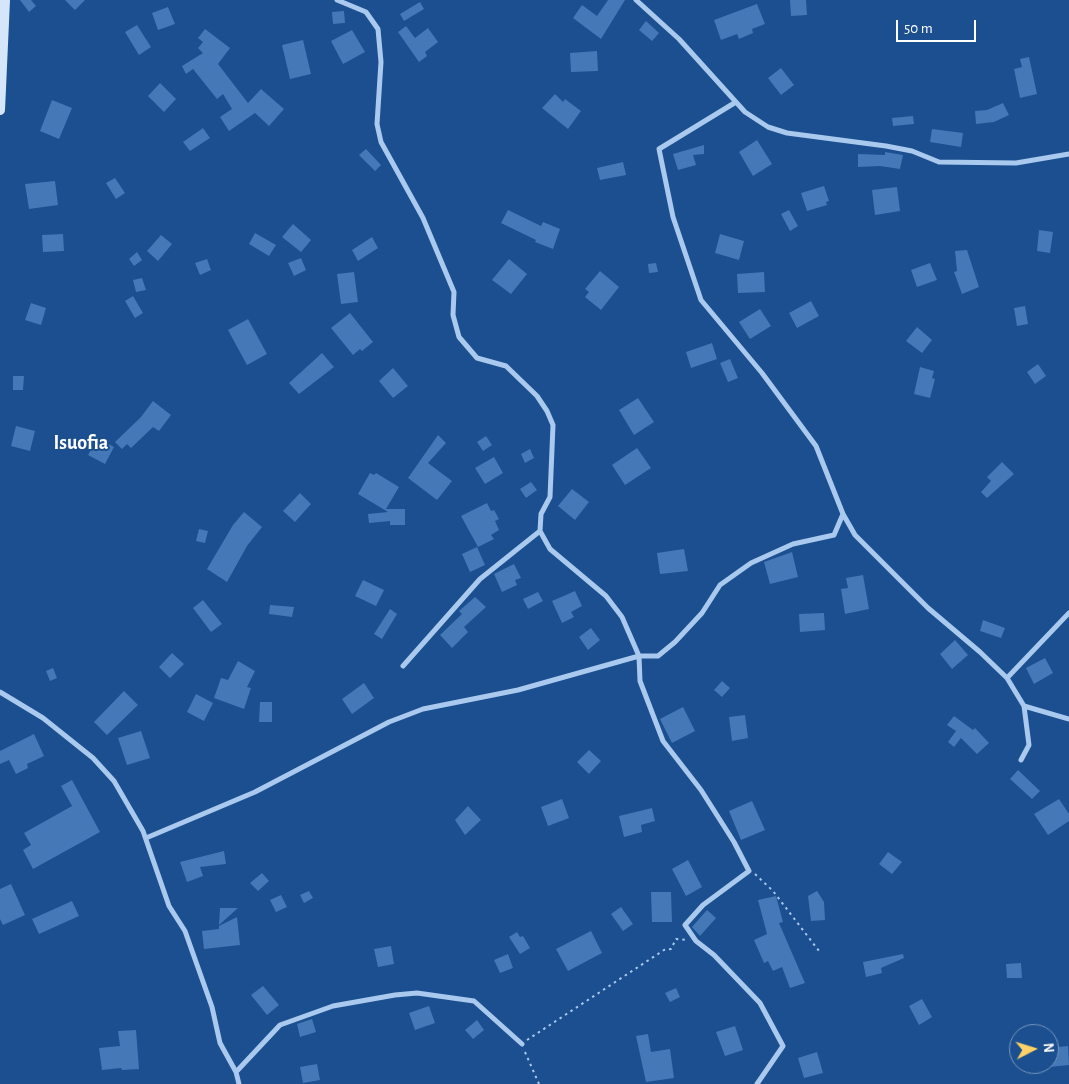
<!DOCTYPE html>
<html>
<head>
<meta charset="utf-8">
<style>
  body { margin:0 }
  #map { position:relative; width:1069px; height:1084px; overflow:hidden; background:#1b4f8f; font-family:"Alegreya Sans",sans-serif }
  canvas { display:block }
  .north { position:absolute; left:1009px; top:1024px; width:50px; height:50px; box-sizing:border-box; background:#1b4f8f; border:1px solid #7695bc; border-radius:50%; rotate:85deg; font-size:14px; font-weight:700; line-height:20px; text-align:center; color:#fff }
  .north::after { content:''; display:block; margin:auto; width:18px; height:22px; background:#ffd166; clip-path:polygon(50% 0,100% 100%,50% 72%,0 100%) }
  .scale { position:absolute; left:896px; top:20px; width:80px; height:22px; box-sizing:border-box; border:2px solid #fff; border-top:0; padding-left:6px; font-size:15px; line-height:18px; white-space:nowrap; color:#fff; -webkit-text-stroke:4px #1b4f8f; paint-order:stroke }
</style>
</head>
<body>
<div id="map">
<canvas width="1069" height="1084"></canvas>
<div class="north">N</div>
<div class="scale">50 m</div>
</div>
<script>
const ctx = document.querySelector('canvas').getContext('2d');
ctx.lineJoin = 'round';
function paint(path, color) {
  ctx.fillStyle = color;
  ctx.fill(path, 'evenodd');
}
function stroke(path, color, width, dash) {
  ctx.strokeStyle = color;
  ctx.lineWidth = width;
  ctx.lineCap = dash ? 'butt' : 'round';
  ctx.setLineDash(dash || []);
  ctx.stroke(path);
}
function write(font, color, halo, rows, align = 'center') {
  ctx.font = font + ' "Alegreya Sans",sans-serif';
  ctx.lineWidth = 4;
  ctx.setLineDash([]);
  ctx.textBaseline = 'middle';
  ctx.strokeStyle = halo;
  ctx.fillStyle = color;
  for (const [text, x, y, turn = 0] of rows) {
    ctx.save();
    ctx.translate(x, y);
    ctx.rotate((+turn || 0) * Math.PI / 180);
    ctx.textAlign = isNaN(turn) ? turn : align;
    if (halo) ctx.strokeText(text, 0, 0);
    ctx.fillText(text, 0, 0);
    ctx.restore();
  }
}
paint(new Path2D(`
  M20,0H31L36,6L29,12Z
  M65,0H85L75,10Z
  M608,0H625L601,39L573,18L582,5L597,16Z
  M790,0H806L807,15L791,16Z
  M420,2L424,9L404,21L400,14Z
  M757,4L765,24L752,29L753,33L739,39L737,34L721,40L714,20Z
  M168,7L175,24L158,30L152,13Z
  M344,11L345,23L333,24L332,12Z
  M646,21L659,33L652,41L639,30Z
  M137,25L151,47L139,55L125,32Z
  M406,26L415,38L428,28L438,42L425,52L427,56L419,62L398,32Z
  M205,29L230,48L218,64L248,103L261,89L284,109L269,126L255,113L229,131L220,117L232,109L223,94L217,99L193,69L186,74L182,66L203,53L198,48L203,42L198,38Z
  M352,30L365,52L343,64L331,41Z
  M303,40L311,74L290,79L282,45Z
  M597,51L598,71L571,72L570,53Z
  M1029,57L1037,94L1020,98L1014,69L1022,67L1020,59Z
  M781,68L794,85L781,95L768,78Z
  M160,83L176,99L164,112L148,96Z
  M555,94L563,102L565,99L581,111L568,129L542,108Z
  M52,100L72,108L59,139L40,131Z
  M1003,103L1009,115L994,122L976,124L975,111L987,110Z
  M913,116L914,124L893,126L892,118Z
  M203,128L210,138L190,151L183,142Z
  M932,129L963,133L961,147L930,142Z
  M757,140L772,164L753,176L739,152Z
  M704,145V154L693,155L696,165L678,170L673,154Z
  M366,149L381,165L375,171L359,155Z
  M885,152L903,155L900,169L880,166L858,167V154L885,155Z
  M623,162L626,175L600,180L597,168Z
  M115,178L125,193L116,199L106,183Z
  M55,181L58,205L29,209L25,184Z
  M824,186L829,201L826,202L827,205L807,211L801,193Z
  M897,187L900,211L875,215L872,190Z
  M508,210L541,226L543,222L560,229L553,249L535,242L536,240L501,223Z
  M789,210L798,226L790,231L781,214Z
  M293,224L311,240L301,252L282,237Z
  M1039,230L1053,232L1050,253L1037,251Z
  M255,233L276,245L269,256L249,244Z
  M63,234L64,251L43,252L42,235Z
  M720,234L744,241L739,260L715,253Z
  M161,235L172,244L158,261L147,251Z
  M372,237L378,248L358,261L352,250Z
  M967,250L979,287L962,294L954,272L957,271L955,251Z
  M137,252L142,260L134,266L129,259Z
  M301,258L306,270L294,276L288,263Z
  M207,259L211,270L200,275L195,263Z
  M509,259L527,274L511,294L492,280Z
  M656,263L658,272L649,273L648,264Z
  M930,263L937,280L917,287L911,270Z
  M600,271L619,287L601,310L585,297L589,292L585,289Z
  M354,272L358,302L341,304L337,274Z
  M764,272L765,292L738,293L737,274Z
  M142,278L146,290L136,292L133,280Z
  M133,296L143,313L135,318L125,301Z
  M811,301L819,316L797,328L789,313Z
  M31,303L46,308L41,325L25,320Z
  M1025,306L1028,324L1017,326L1014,308Z
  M760,309L771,326L750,339L739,322Z
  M350,313L373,342L362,351L360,349L353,355L331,328Z
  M248,319L267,354L247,365L228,330Z
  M917,327L932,340L922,353L906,341Z
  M712,343L717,359L691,368L686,352Z
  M322,353L334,367L299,394L289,383Z
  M730,359L738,378L728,382L720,363Z
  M1038,364L1046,376L1035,384L1027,372Z
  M920,367L934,371L932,378L935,379L930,398L914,394Z
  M393,368L408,386L393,398L379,381Z
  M13,376H24L23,390H13Z
  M638,398L654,422L634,435L619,410Z
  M153,401L171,415L159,431L153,427L131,448L127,444L122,449L115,442L141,417Z
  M16,426L35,431L30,451L11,446Z
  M438,435L446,443L428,463L452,481L437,500L408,478Z
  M486,436L492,445L483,451L477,442Z
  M97,438L114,447L105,464L88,455Z
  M637,448L651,468L625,485L612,465Z
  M530,449L534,458L525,463L521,454Z
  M494,457L503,473L485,484L475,468Z
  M1002,462L1014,474L987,498L981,492L991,481L987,477Z
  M370,473L374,475L376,473L399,487L386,509H405V525H390V521L369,523L368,514L388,512L358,494Z
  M531,482L537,490L526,498L520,489Z
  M572,489L589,502L575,520L558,506Z
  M300,493L311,504L295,522L283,511Z
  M487,503L491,511L494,510L499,519L495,521L499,530L491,535L494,539L478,547L461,516Z
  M244,512L262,527L247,546L227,582L207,569L233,525Z
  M199,529L208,531L205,543L196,541Z
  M477,547L485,565L470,572L462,554Z
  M684,549L688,571L660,574L657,553Z
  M792,552L798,577L770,584L764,562Z
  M514,564L521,578L515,580L517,585L502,592L494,574Z
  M863,575L869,609L845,614L841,589L848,588L846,578Z
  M363,580L384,590L376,606L355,596Z
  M575,591L582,606L571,612L574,617L562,623L552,601Z
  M538,592L543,601L528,609L523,599Z
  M475,597L486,607L464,627L468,632L452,648L440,635L462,614L459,611Z
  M203,600L222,624L211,632L193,608Z
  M270,605L294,607L292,617L269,614Z
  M390,609L397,614L382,639L374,634Z
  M824,613L825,630L800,632L799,614Z
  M983,620L1005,628L1001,638L980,631Z
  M591,628L600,640L588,650L579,637Z
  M955,640L968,655L952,669L940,654Z
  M172,653L184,664L170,678L159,667Z
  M1045,658L1053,673L1034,684L1026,668Z
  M238,661L255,671L247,687L251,688L244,709L214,698L221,678L228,680Z
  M53,668L57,678L50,681L46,671Z
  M722,681L730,688L722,697L714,690Z
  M364,683L374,698L352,714L342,699Z
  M124,691L138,705L107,735L94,722Z
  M196,694L213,703L204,721L187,712Z
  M260,702H272V722H259Z
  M683,707L695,731L672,743L660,719Z
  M745,715L748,738L732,741L729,717Z
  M954,716L973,730L975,728L989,743L977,754L961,738L954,747L948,742L956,731L947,725Z
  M141,731L150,758L127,765L118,738Z
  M34,734L44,756L27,764L28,768L16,774L9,760L0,764V751Z
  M589,750L601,761L589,774L577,762Z
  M1018,770L1040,791L1032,799L1010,779Z
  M72,780L100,832L33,869L23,850L31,845L24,833L72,806L61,786Z
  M562,799L569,818L548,826L541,807Z
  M1059,799L1069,814V821L1048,835L1034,814Z
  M752,801L765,830L741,840L729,811Z
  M468,806L481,820L465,835L455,820Z
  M652,808L655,821L641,825L642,832L624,837L619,816Z
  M224,851L226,864L200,867L203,876L187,882L180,862Z
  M888,852L902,862L892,874L879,864Z
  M688,860L702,887L686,896L672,869Z
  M262,873L269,881L258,891L250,883Z
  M11,884L25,915L3,925L0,919V889Z
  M309,891L313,898L304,903L300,895Z
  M817,891L824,902L825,920L811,921L808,896Z
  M651,892H671L672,922H652Z
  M281,895L287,907L276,912L270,900Z
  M776,896L783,922L779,923L805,983L790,988L782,967L773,971L768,961L764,963L754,940L767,934L758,900Z
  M72,901L79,916L39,934L32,919Z
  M621,907L633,924L623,931L611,914Z
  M220,908H238L219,925Z
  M707,910L716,918L700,936L692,927Z
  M237,917L240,945L204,949L202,931L219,929V926Z
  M591,931L602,953L568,971L556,949Z
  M517,932L520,937L523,936L530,948L520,954L509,937Z
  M391,946L394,964L378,967L374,949Z
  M508,954L513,968L500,973L494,960Z
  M903,954L904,958L881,968L882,973L866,977L863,962Z
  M1021,963L1022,978H1007L1006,964Z
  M263,986L279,1005L267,1015L251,995Z
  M676,988L680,997L670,1002L665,993Z
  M922,999L932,1017L919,1025L909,1006Z
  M429,1006L435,1023L415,1030L409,1013Z
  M312,1019L316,1032L300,1037L297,1024Z
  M477,1020L484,1030L473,1039L465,1030Z
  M735,1026L743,1050L725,1056L716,1032Z
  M136,1030L139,1069L122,1070L121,1068L102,1070L99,1048L120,1046L118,1031Z
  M648,1034L651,1052L670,1049L674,1078L646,1082L636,1036Z
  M1068,1046L1069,1065L1049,1067V1048Z
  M817,1052L823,1073L804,1078L798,1058Z
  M317,1064L320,1080L303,1083L300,1067Z`), '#4478b7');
stroke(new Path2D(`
  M755,874L773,891L819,951
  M527,1040L664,950L671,949L676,939L687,940
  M525,1052L539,1084`), '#a9c9ee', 2, [2.5, 4]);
stroke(new Path2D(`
  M337,0L366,12L378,29L381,62L377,124L381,142L423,218L454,292L453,315L459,337L477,358L506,366L537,396L547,411L553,425L550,497L541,514L540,531L550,549L606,596L622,617L639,656L640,681L663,741L701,790L734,842L749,871L703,905L685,925L696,941L714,955L760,1003L783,1046L757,1084
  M636,0L679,39L745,112L768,127L787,133L886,146L912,151L939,162L1016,163L1069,154
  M736,102L659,149L673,217L701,300L762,373L816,446L843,514
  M403,666L480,579L540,531
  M1007,678L1069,613
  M0,692L43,718L93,758L114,781L143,831L169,906L185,931L212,1007L220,1043L236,1072L239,1084
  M1024,706L1069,719
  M146,838L255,792L389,722L423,709L518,690L639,656H658L675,642L702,613L720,585L751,563L793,544L834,535L843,514L855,535L928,608L980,652L1007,678L1024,706L1029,745L1021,760
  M236,1072L280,1025L333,1006L395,995L417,993L474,1001L522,1044`), '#a9c9ee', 5);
stroke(new Path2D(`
  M0,110L5,0`), '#d6e6fa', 10);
write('bold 20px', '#fff', '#1b4f8f', [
  ["Isuofia",81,443]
]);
</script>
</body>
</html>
